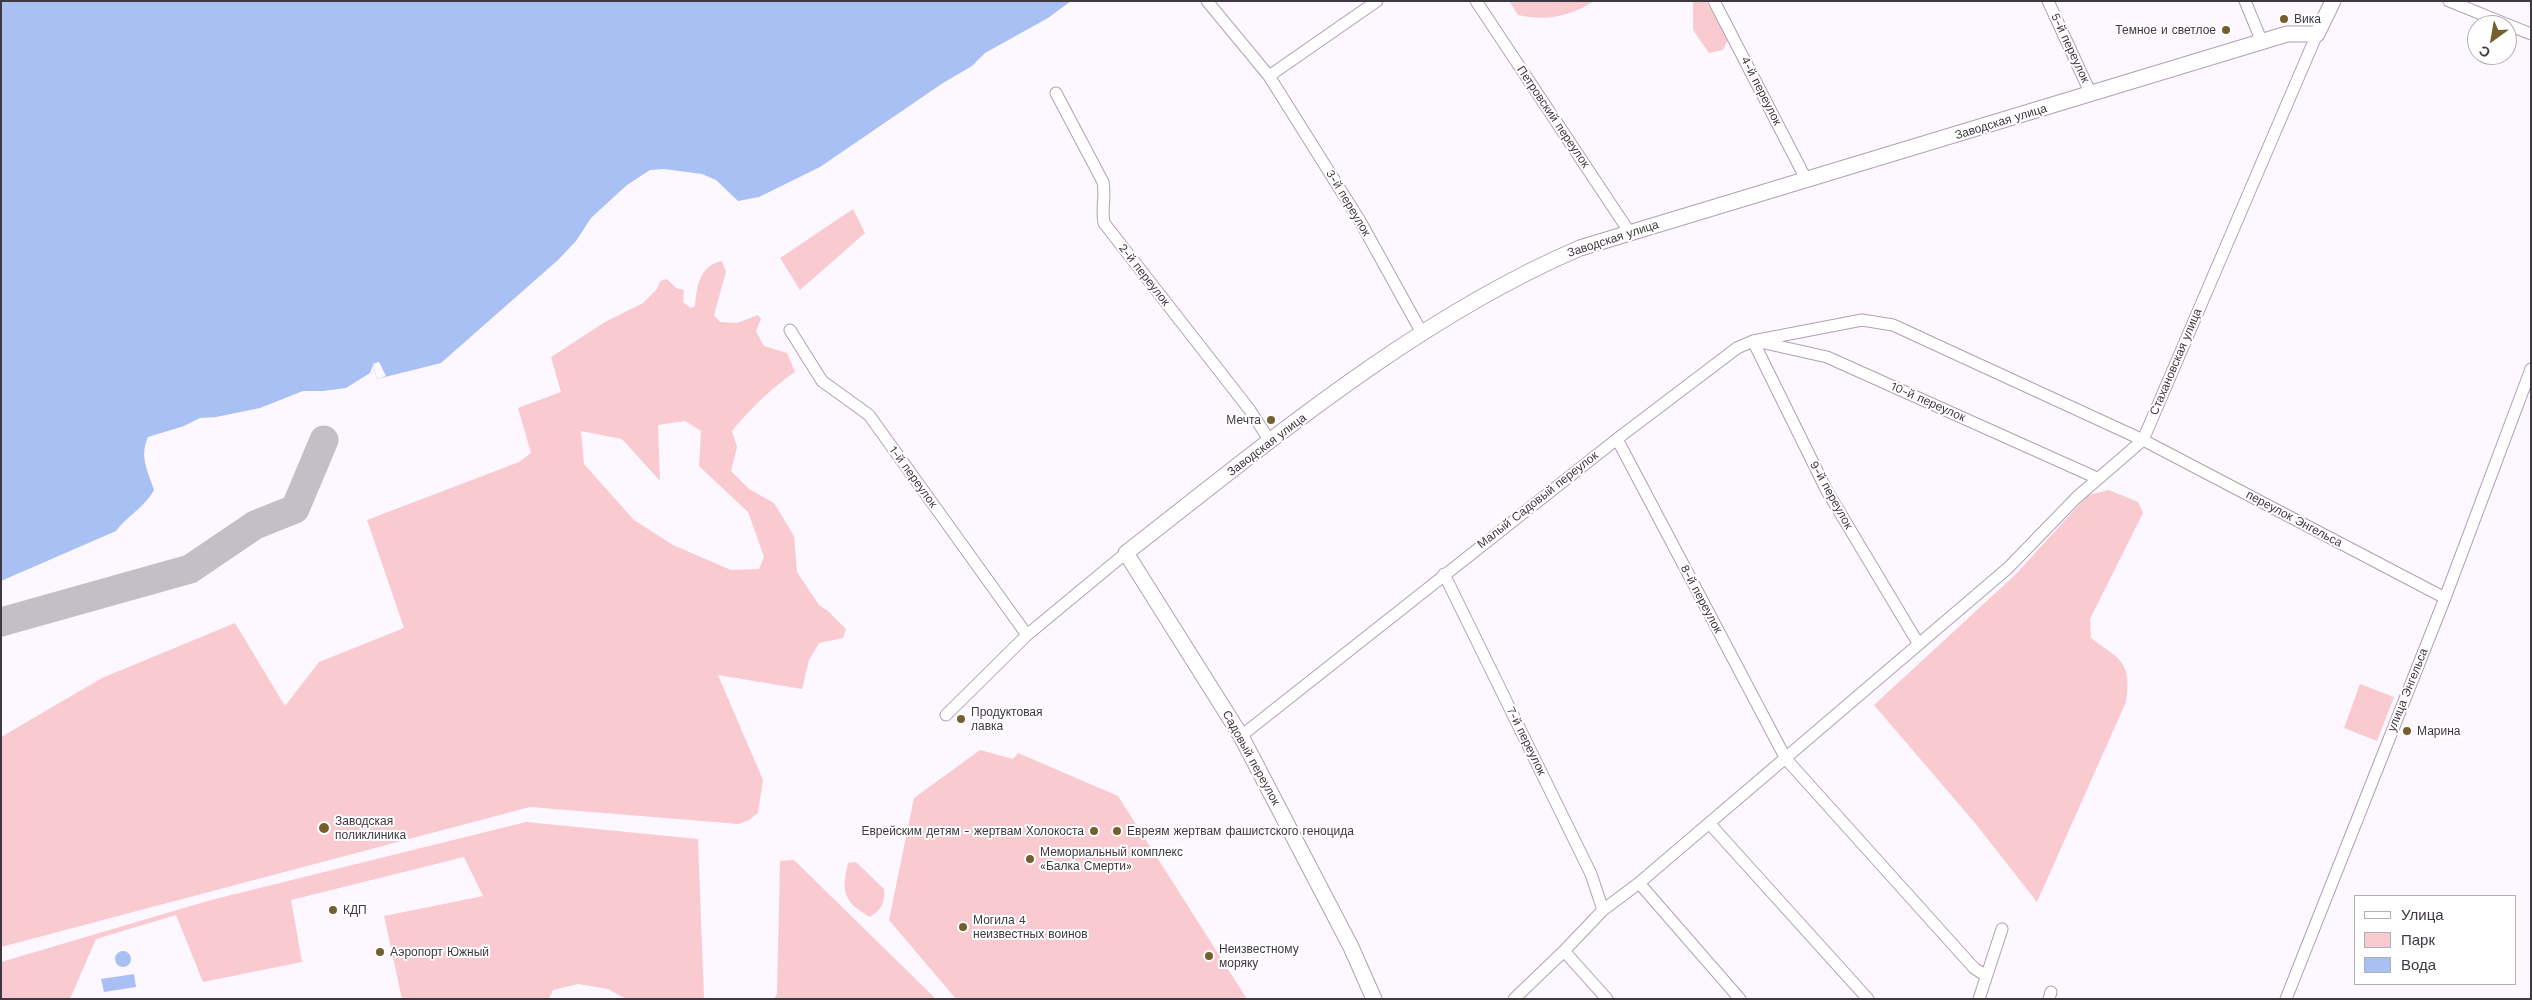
<!DOCTYPE html>
<html>
<head>
<meta charset="utf-8">
<style>
  body { margin:0 }
  #map { position:relative; width:2532px; height:1000px; overflow:hidden; background:#fdf7ff; font-family:"Work Sans",sans-serif }
  canvas { display:block }
  .frame { position:absolute; inset:0; border:2px solid #3e3840; pointer-events:none }
  .legend { position:absolute; left:2354px; top:895px; width:162px; height:90px; box-sizing:border-box; background:#fff; border:1px solid #b2afb3; margin:0; padding:6px 9px; list-style:none; font-size:15px; color:#3e3840 }
  .legend li { display:flex; align-items:center; gap:10px; height:25px }
  .legend b { width:25px; border:1px solid #b2afb3 }
  .north { position:absolute; left:2467px; top:15px; width:50px; height:50px; box-sizing:border-box; background:#fff; border:1px solid #b2afb3; border-radius:50%; rotate:212deg; font-size:14px; font-weight:700; line-height:20px; text-align:center; color:#3e3840 }
  .north::after { content:''; display:block; margin:auto; width:18px; height:22px; background:#745f2e; clip-path:polygon(50% 0,100% 100%,50% 72%,0 100%) }
</style>
</head>
<body>
<div id="map">
<canvas width="2532" height="1000"></canvas>
<div class="frame"></div>
<ul class="legend">
<li><b style="height:6px;background:#fff"></b>Улица</li>
<li><b style="height:14px;background:#f9cbd1"></b>Парк</li>
<li><b style="height:14px;background:#a9c0f5"></b>Вода</li>
</ul>
<div class="north">С</div>
</div>
<script>
const ctx = document.querySelector('canvas').getContext('2d');
ctx.lineJoin = 'round';
function paint(path, color) {
  ctx.fillStyle = color;
  ctx.fill(path, 'evenodd');
}
function stroke(path, color, width, dash) {
  ctx.strokeStyle = color;
  ctx.lineWidth = width;
  ctx.lineCap = dash ? 'butt' : 'round';
  ctx.setLineDash(dash || []);
  ctx.stroke(path);
}
function write(font, color, halo, rows, align = 'center') {
  ctx.font = font + ' "Work Sans",sans-serif';
  ctx.lineWidth = 4;
  ctx.setLineDash([]);
  ctx.textBaseline = 'middle';
  ctx.strokeStyle = halo;
  ctx.fillStyle = color;
  for (const [text, x, y, turn = 0] of rows) {
    ctx.save();
    ctx.translate(x, y);
    ctx.rotate((+turn || 0) * Math.PI / 180);
    ctx.textAlign = isNaN(turn) ? turn : align;
    if (halo) ctx.strokeText(text, 0, 0);
    ctx.fillText(text, 0, 0);
    ctx.restore();
  }
}
paint(new Path2D(`
  M1509,1H1594C1570,17 1545,21 1518,15Z
  M1693,1H1706L1728,40L1723,50L1709,53L1693,30Z
  M853,209L865,233L800,290L780,258Z
  M722,261L726,272L714,315L720,322L737,323L758,315L761,319L756,331L764,346L787,353L795,372C771,388 750,409 732,431L737,447L731,471L749,489L774,503L794,536L797,572L819,605L828,611L846,629L843,638L819,643L809,660L802,689L718,675L763,780L758,813L749,820L739,824L530,807L1,947V737L102,678L235,623L285,706L319,662L404,628L367,520L519,462L531,453L518,408L561,392L551,357L605,322L643,303L657,289L660,281L667,279L676,288L684,290L683,302L691,308L695,306C697,286 699,266 722,261ZM685,421L701,431L699,466L748,512L764,557L759,569L731,570L673,545L634,520L584,464L581,431L622,439L660,481L658,425Z
  M2109,490L2138,502L2143,513L2090,619L2091,638C2121,660 2132,662 2126,702L2037,902L1975,823L1874,705L2015,575L2088,495Z
  M2360,684L2394,697L2377,741L2344,728Z
  M980,750L1013,759L1018,753L1118,796L1247,999H956L889,920L914,798Z
  M526,822L698,839L704,999H626L608,989L578,984L553,990L549,999H402L384,916L483,896L464,857L291,900L302,962L203,982L176,915L96,939L70,999H1V962L211,900Z
  M794,860L936,999H774L777,994L780,861Z
  M856,862L884,889C885,903 882,909 870,917C843,902 841,891 848,863Z`), '#f9cbd1');
paint(new Path2D(`
  M1,1H1071L1048,18L985,53L972,66L943,83L820,167L759,197L738,201L716,180L702,174L664,169L650,170L627,185L591,218L576,241L558,260L441,363L377,379L373,365L370,373L346,388L323,391H303L260,408L216,417L200,418L184,426L148,437C139,457 148,471 154,490C145,507 128,515 116,531L1,581Z
  M115 959a8 8 0 1 1 16 0a8 8 0 1 1-16 0Z
  M134,974L136,987L104,992L101,979Z`), '#a9c0f5');
paint(new Path2D(`
  M379,362L386,376L377,379L373,364Z`), '#fdf7ff');
stroke(new Path2D(`
  M1,622L190,569L255,525L295,509L324,440`), '#c4bec6', 29);
const minor = new Path2D(`
  M1207,1L1269,76L1279,92L1360,221L1422,333
  M1476,1L1630,233
  M1714,1L1807,181
  M2048,1L2091,94
  M2245,1L2262,42
  M2449,1L2531,34
  M1269,76L1377,1
  M1056,93L1103,182C1106,196 1101,209 1104,223L1249,409L1270,441
  M790,330L822,381L869,415L1027,635
  M1753,341L1827,491L1918,643
  M1760,342L1827,357L2097,478
  M1617,439L1786,759L1974,968L1986,976
  M1444,574L1591,874L1603,910
  M946,715L1027,635L1126,553
  M1241,736L1617,439L1737,348L1753,341L1862,320L1893,325L2143,440L2445,598
  M1709,823L1868,999
  M1639,883L1740,999
  M1564,951L1607,999
  M1514,999L1564,951L1603,910L1639,883L2008,568L2077,497L2143,440L2317,34
  M1979,999L2002,929
  M2049,999L2051,992
  M2286,999L2445,598L2531,369`);
const tertiary = new Path2D(`
  M1374,999L1351,947L1241,736L1126,553C1266,444 1416,318 1580,248L2287,34H2317L2333,1`);
stroke(minor, '#afa1b3', 13);
stroke(tertiary, '#afa1b3', 17);
stroke(minor, '#fff', 11);
stroke(tertiary, '#fff', 15);
for (const [x, y, r, color] of [
  [2284,19,5,"#745f2e"],
  [2226,30,5,"#745f2e"],
  [1271,420,5,"#745f2e"],
  [961,719,5,"#745f2e"],
  [2407,731,5,"#745f2e"],
  [324,828,6,"#745f2e"],
  [1094,831,5,"#745f2e"],
  [1117,831,5,"#745f2e"],
  [1030,859,5,"#745f2e"],
  [333,910,5,"#745f2e"],
  [963,927,5,"#745f2e"],
  [380,952,5,"#745f2e"],
  [1209,956,5,"#745f2e"]
]) {
  const dot = new Path2D();
  dot.arc(x, y, r, 0, 2 * Math.PI);
  ctx.fillStyle = color;
  ctx.fill(dot);
  stroke(dot, '#fff', 2);
}
write('12px', '#3e3840', '#fff', [
  ["Вика",2294,19],
  ["Темное и светлое",2216,30,"right"],
  ["Мечта",1261,420,"right"],
  ["Продуктовая",971,712],
  ["лавка",971,726],
  ["Марина",2417,731],
  ["Заводская",335,821],
  ["поликлиника",335,835],
  ["Еврейским детям - жертвам Холокоста",1084,831,"right"],
  ["Евреям жертвам фашистского геноцида",1127,831],
  ["Мемориальный комплекс",1040,852],
  ["«Балка Смерти»",1040,866],
  ["КДП",343,910],
  ["Могила 4",973,920],
  ["неизвестных воинов",973,934],
  ["Неизвестному",1219,949],
  ["моряку",1219,963],
  ["Аэропорт Южный",390,952]
], 'left');
write('12px', '#3e3840', '#fff', [
  ["5-й переулок",2070,48,65],
  ["4-й переулок",1761,91,63],
  ["Петровский переулок",1553,117,56],
  ["Заводская улица",2001,122,-17],
  ["3-й переулок",1348,203,59],
  ["Заводская улица",1613,239,-18],
  ["2-й переулок",1144,275,52],
  ["Стахановская улица",2176,362,-67],
  ["10-й переулок",1928,402,24],
  ["Заводская улица",1267,445,-37],
  ["1-й переулок",913,477,54],
  ["9-й переулок",1831,495,61],
  ["Малый Садовый переулок",1538,500,-38],
  ["переулок Энгельса",2294,519,28],
  ["8-й переулок",1701,599,62],
  ["улица Энгельса",2408,690,-68],
  ["7-й переулок",1526,741,64],
  ["Садовый переулок",1251,758,61]
]);
</script>
</body>
</html>
